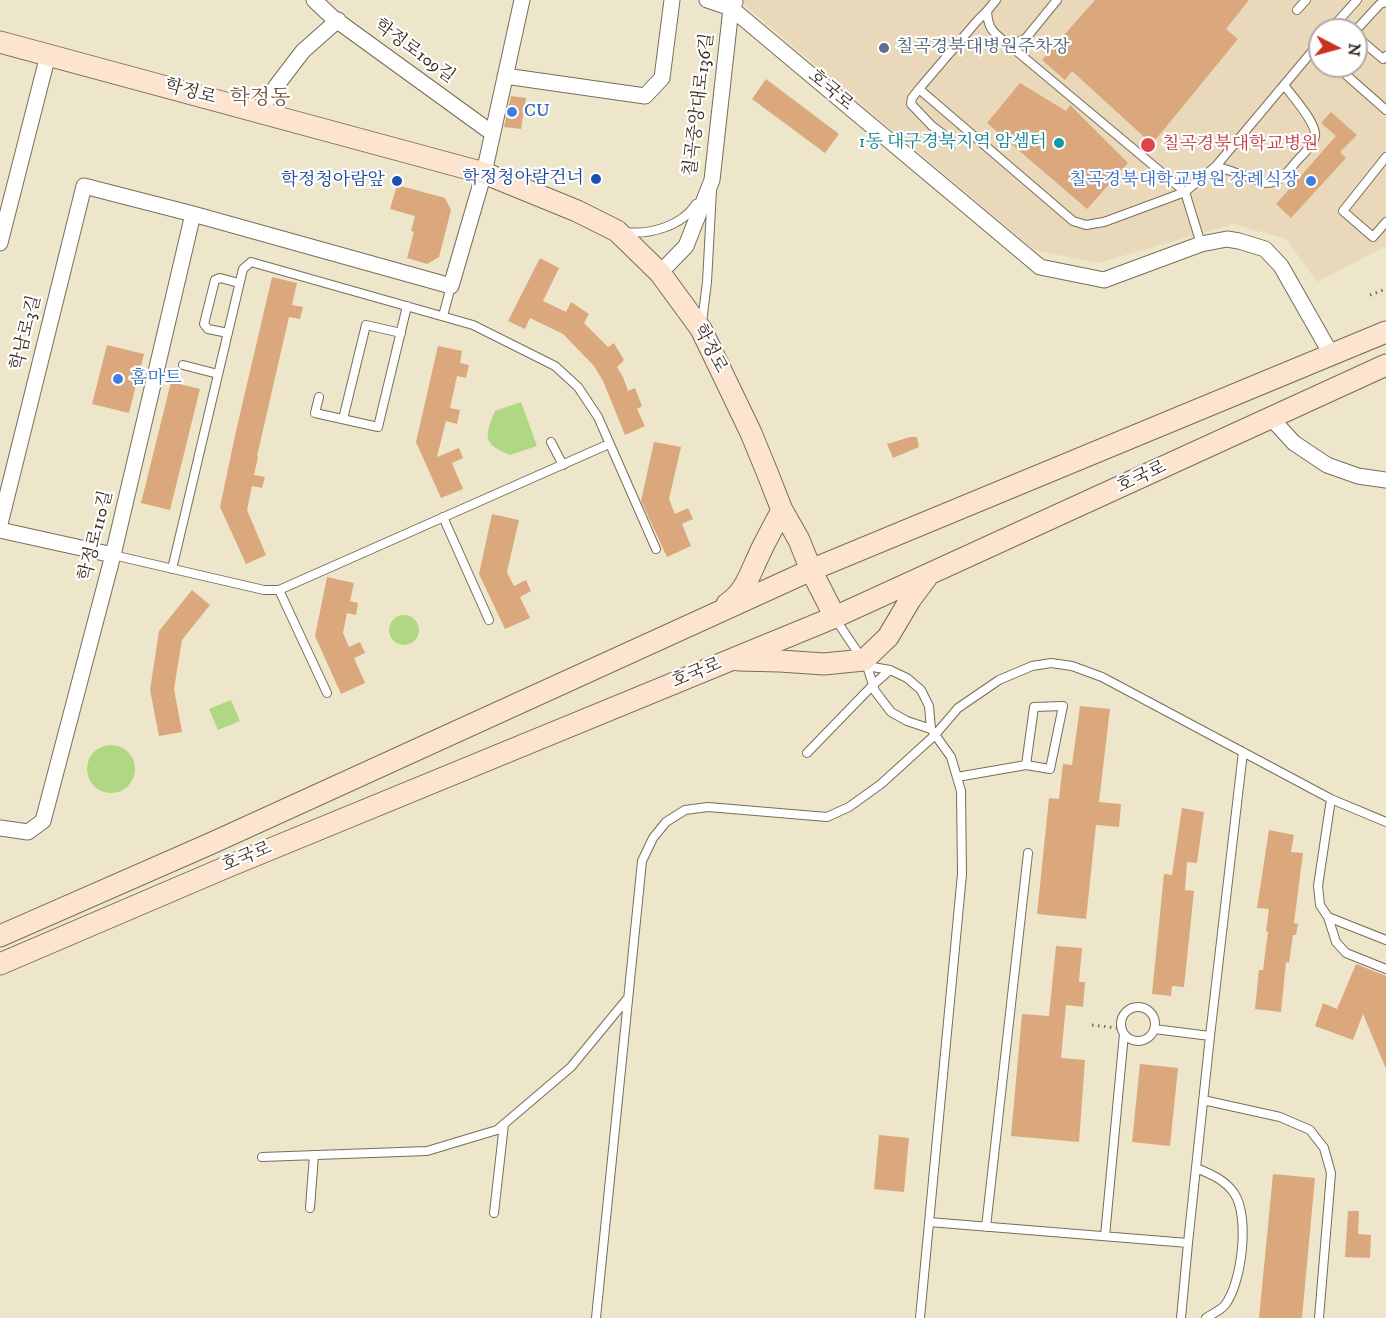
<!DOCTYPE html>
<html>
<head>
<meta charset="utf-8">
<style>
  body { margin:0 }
  #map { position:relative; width:1386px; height:1318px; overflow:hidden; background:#eee6ca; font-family:"IM FELL DW Pica",serif }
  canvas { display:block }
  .north { position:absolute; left:1308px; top:18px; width:60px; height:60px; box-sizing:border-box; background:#fff; border:2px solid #b1aaa5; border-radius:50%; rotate:96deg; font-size:16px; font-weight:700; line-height:24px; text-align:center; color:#3b2a1e }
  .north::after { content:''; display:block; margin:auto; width:21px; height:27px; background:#c8321e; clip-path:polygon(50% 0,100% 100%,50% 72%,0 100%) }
</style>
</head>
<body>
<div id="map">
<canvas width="1386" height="1318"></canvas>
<div class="north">N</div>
</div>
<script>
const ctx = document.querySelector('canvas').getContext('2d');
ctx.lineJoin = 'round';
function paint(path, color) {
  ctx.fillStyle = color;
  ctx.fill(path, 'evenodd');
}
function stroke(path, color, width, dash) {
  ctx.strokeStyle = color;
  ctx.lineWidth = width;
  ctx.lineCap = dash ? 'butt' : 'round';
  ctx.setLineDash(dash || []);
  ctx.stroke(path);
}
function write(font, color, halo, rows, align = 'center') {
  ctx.font = font + ' "IM FELL DW Pica","Noto Serif KR",serif';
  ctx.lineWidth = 4.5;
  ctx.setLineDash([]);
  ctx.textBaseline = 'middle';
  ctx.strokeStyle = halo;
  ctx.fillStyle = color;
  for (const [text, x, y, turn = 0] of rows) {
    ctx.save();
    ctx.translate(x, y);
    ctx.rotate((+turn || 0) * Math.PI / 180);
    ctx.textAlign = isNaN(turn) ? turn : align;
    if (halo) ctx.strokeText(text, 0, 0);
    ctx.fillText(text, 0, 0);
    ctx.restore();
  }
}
paint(new Path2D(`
  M738,0H1386V246L1317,282L1286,239L1233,224L1098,263L1034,250ZM1320,30H1356V66H1320Z`), '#e9d9ba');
paint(new Path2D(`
  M521,402L537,446L510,455C483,444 484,437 495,411Z
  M389 630a15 15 0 1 1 30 0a15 15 0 1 1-30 0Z
  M231,700L240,721L218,730L209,709Z
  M87 769a24 24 0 1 1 48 0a24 24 0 1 1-48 0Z`), '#b0d781');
paint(new Path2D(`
  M1095,0H1249L1226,29L1238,39L1152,144L1072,71L1065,80L1042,60Z
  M766,79L839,134L825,153L752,99Z
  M1020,83L1066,111L1070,105L1128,163L1087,209L987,123Z
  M511,96L526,98L521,129L504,127Z
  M1331,112L1357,135L1340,152L1346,158L1291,218L1276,204L1336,136L1321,123Z
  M397,185L445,198L451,210L439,257L427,264L407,258L414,232L411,231L415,216L390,209Z
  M540,258L559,268L543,301L566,312L571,302L589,314L584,323L608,347L614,343L624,360L617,367L623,377L628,391L635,388L642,406L637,409L645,426L625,435L603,381L594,366L563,334L530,318L525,329L508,321Z
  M272,277L297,283L292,305L303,307L300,319L289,317L257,456L258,457L254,475L265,477L262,488L252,486L247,510L266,555L246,564L220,507L236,431Z
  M107,345L144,354L129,413L92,404Z
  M438,346L462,351L460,363L469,365L466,378L457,376L450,408L460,410L457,424L446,421L437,457L459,448L463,458L452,463L463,489L441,498L416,442Z
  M171,382L200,389L170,510L141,503Z
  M910,437H917L919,447L893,458L887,444Z
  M654,442L681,447L669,499L675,514L688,508L693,519L682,524L691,546L667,557L641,501Z
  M492,514L519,520L507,572L514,586L526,580L531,591L520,597L530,618L505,629L479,574Z
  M327,577L354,583L350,601L358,603L356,615L347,613L343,633L349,647L360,642L365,653L354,658L365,683L341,694L315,636Z
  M192,590L210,605L182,640L174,689L182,732L159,736L150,690L159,631Z
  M1080,706L1110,709L1099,802L1121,804L1119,827L1096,825L1086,919L1037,914L1049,798L1059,799L1063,764L1072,765Z
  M1182,808L1204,812L1197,863L1187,862L1185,890L1194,891L1184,987L1172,986L1171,996L1152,994L1164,874L1172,875Z
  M1269,830L1294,835L1291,852L1303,853L1294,923L1298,924L1296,935H1293L1289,963L1286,962L1281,1012L1255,1009L1259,970H1263L1268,932L1266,931L1269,909L1257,908Z
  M1056,946L1082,948L1079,982H1085L1083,1007L1066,1005L1061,1058L1085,1060L1079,1142L1011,1136L1022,1014L1049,1016Z
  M1356,964L1386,976V1069L1363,1014L1353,1040L1315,1026L1323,1003L1337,1009Z
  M1140,1064L1178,1068L1170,1146L1132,1142Z
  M879,1135L909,1138L904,1192L874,1189Z
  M1273,1174L1315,1178L1302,1318H1259Z
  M1348,1211H1359L1358,1234L1371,1235L1370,1258L1345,1257Z`), '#dba87e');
const lane = new Path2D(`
  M996,0L987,11C988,30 994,33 1008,44H1014L1026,38L1057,0
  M1297,10L1306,0
  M987,11L977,21L919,89L1073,221L1086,225L1104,222L1185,192L1201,244
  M1330,30L1357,0
  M1356,30L1380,4L1386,2
  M1356,36L1383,59L1386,56
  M1008,44L1185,192L1216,166L1320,42
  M1336,66L1386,110
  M919,89L912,98L911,104L932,126L952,141
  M1386,157L1343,211L1373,237L1386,222
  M1216,166L1266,183C1281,182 1286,174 1295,163C1301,156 1313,146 1315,136C1317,123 1292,96 1284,85
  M625,232C650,235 682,226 696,204
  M443,316L451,286
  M702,322L707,282L712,190
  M228,333L208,329L204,324L215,280L220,278L239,283
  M183,365L218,374
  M319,397L315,413L378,427L407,306
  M343,419L366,325L401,333
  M551,442L563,465
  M443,517L489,620
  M113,555L264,590H279L609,444
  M172,569L243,269L251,262L473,325L555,366L578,387L598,417L656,549
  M279,590L327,693
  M836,620L867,666L875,691L891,712L907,721L931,729
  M867,666L890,670L907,678L921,690L929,706L931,729L951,757L961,791L962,874L920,1318
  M807,753L873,685L890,670
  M957,777L1026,765L1050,769L1063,706L1034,707L1026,765
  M1331,799L1318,886L1320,905L1328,917L1386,940
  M1328,917L1336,942L1346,953L1386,969
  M1121 1024a17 17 0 1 1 34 0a17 17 0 1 1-34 0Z
  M1154,1029L1210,1036
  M1203,1100L1280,1117L1310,1130L1324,1148L1331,1173L1319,1318
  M262,1157L427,1151L497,1130L571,1067L627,999
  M1196,1168C1211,1174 1225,1180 1234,1193C1250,1216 1242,1283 1225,1305C1221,1310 1212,1314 1206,1318
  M310,1208L314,1155
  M494,1213L504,1124
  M929,1222L1188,1243L1210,1036L1243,752
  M986,1227L1028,853
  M1105,1236L1124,1034
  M596,1318L642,861L653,838L666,822L685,810L708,807L827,817L849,807L881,784L935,735L958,708L999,680L1032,666L1051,663L1072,666L1102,677L1331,799L1386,822
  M1181,1318L1188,1243`);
const street = new Path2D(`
  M314,0L332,17L492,133
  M707,0L731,8L1040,267L1104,280L1201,244L1227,239L1239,241L1265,249L1281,266L1331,354
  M505,76L645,96L662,78L672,0
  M259,112L277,85L303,51L338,20
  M0,243L48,55
  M660,273L686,246L712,180L731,8L735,2
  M1271,418L1294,443L1327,465L1358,476L1386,480
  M0,524L84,186L193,214L451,286L484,173L522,0
  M0,530L113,555
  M0,828L28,832L43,821L113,555L193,214`);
const secondary = new Path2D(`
  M0,42L484,173L577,211L617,231L660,273L701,329L751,433L767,472L782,510L799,540L811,570L835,617
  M727,604C745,592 749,576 758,557C765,541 774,526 782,510
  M739,660L780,661L824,664L864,660L888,637L910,600L927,577
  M0,936L212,843L811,570L1386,332
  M0,964L222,869L835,617L1386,365`);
stroke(lane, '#7a6c5a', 10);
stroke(street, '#7a6c5a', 17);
stroke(secondary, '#7a6c5a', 23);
stroke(new Path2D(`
  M1370,295L1386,289
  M1092,1025L1117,1028`), '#7a6c5a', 3, [1.5, 4.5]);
stroke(lane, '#fff', 8);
stroke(street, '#fff', 15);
stroke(secondary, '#fde4d1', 21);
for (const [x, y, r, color] of [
  [884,48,6,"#5c6f8a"],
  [512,112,6,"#3f7fe0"],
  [1059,143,6,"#0f9aa8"],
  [1148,145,8,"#e0444e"],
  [596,179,6,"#1a4fb4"],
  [397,181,6,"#1a4fb4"],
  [1311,181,6,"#3f7fe0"],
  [118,379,6,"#3f7fe0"]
]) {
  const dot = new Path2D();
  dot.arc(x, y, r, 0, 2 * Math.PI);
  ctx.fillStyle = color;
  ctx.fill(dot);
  stroke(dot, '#fff', 2);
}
write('18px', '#4e5e75', '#fff', [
  ["칠곡경북대병원주차장",896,48]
], 'left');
write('18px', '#3b2a1e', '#fff', [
  ["학정로109길",414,52,36],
  ["호국로",830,91,40],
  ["학정로",190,93,15],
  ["칠곡중앙대로136길",700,105,-83],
  ["학남로3길",27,333,-76],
  ["학정로",709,349,62],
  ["호국로",1142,478,-25],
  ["학정로110길",97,536,-76],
  ["호국로",697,674,-22],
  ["호국로",247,858,-22]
]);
write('18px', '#366cbe', '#fff', [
  ["CU",524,112],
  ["칠곡경북대학교병원 장례식장",1299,181,"right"],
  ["홈마트",130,379]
], 'left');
write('18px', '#0d838f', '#fff', [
  ["1동 대구경북지역 암셈터",1047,143]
], 'right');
write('18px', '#be3a42', '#fff', [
  ["칠곡경북대학교병원",1162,145]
], 'left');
write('18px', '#164399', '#fff', [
  ["학정청아람건너",584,179],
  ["학정청아람앞",385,181]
], 'right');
write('21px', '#735640', '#fff', [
  ["학정동",260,100]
]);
</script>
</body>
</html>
